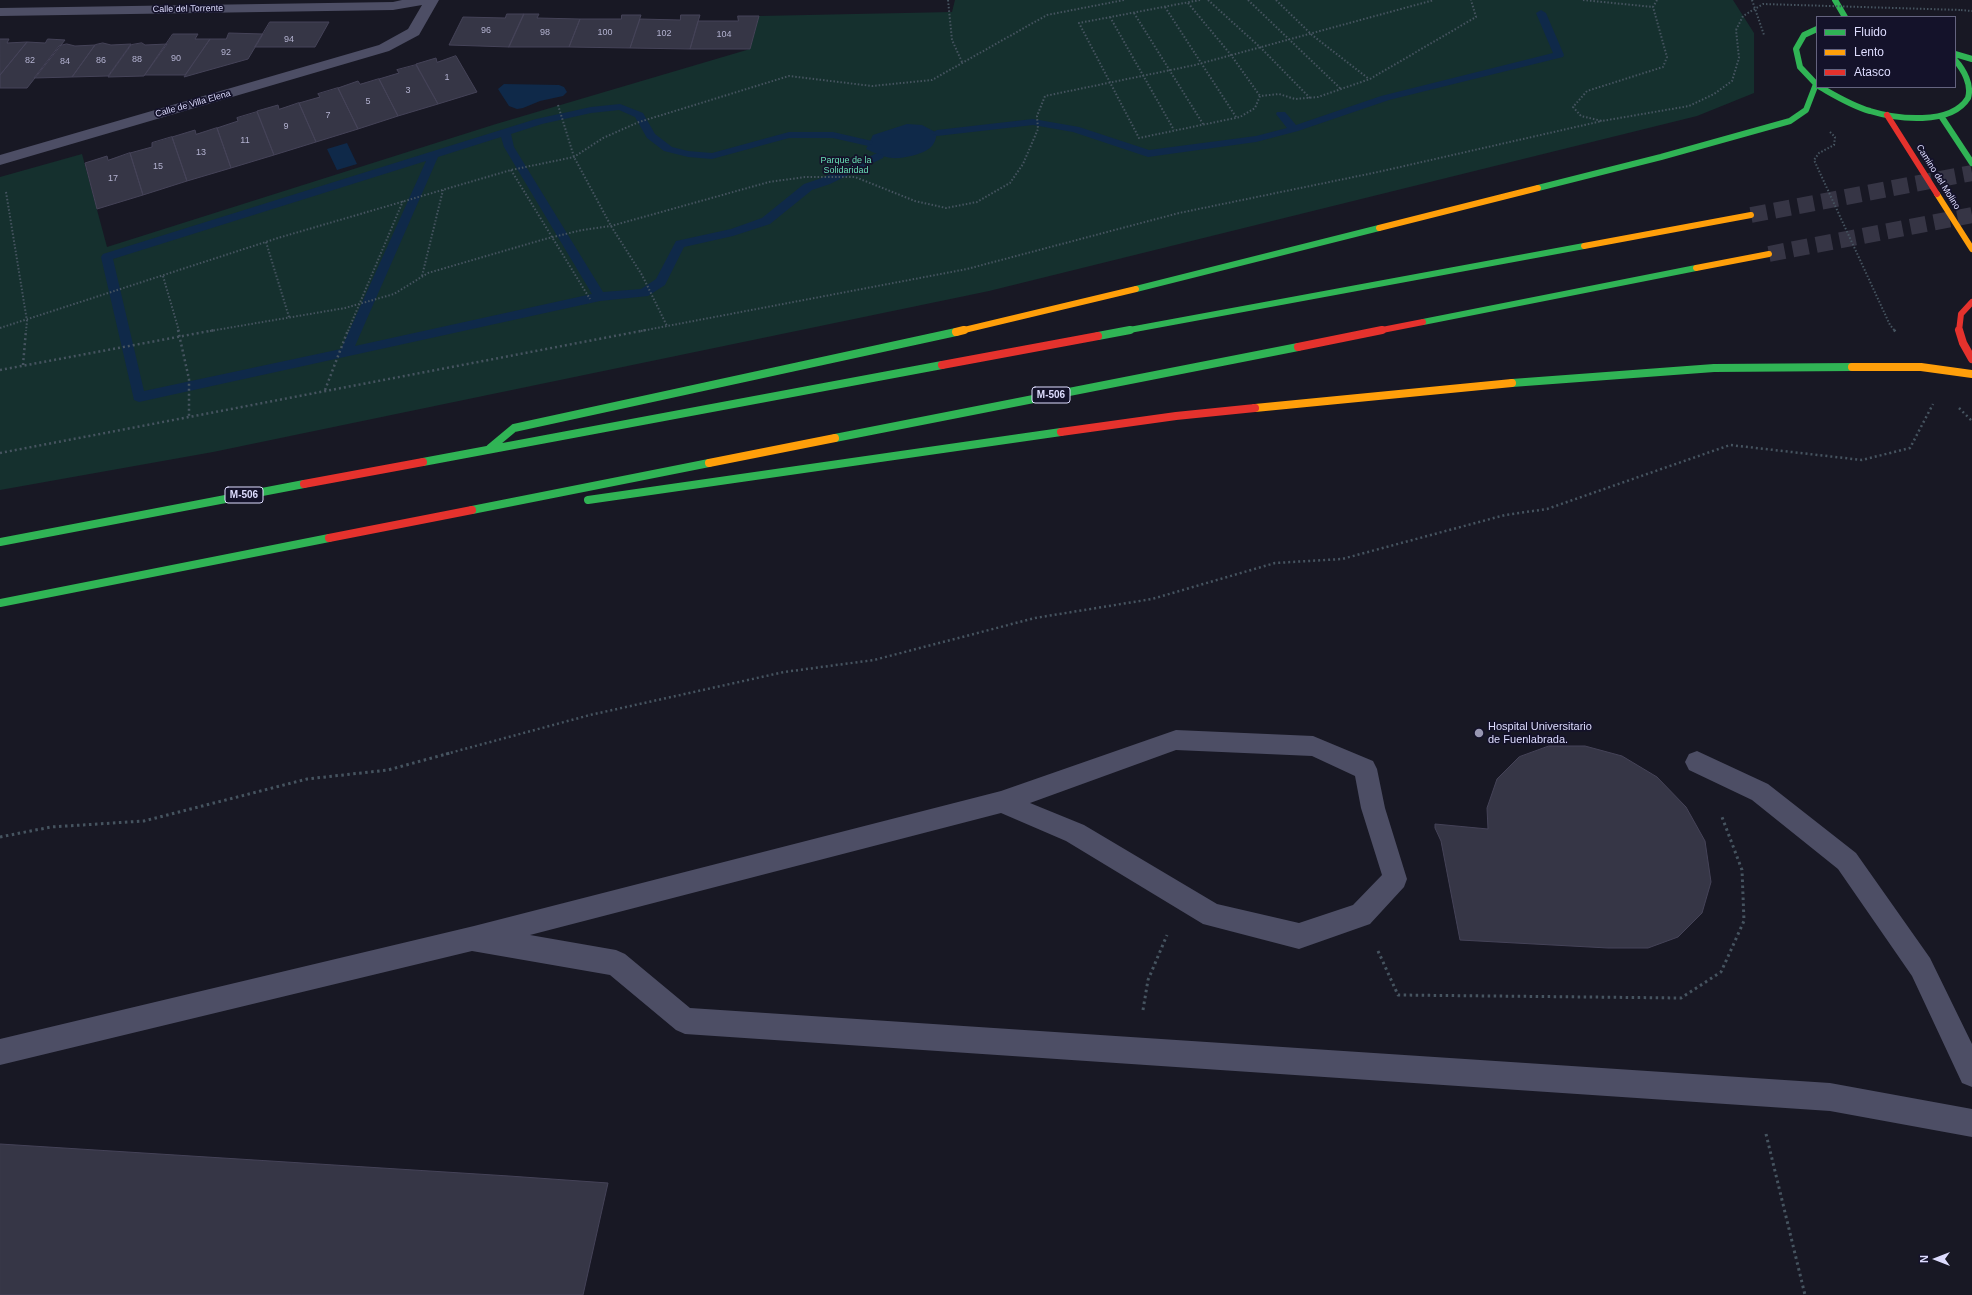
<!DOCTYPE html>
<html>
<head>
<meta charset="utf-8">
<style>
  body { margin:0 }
  #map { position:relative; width:1972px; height:1295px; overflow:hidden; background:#181824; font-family:Helvetica,sans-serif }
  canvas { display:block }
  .legend { position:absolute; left:1816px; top:16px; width:140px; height:72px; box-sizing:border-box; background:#14122a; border:1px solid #64637f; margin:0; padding:5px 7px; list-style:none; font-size:12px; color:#dddcfe }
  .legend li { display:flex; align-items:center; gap:8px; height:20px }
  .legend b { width:20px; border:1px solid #64637f }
  .north { position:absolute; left:1916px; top:1239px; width:40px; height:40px; -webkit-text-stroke:3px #14122a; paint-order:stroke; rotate:270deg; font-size:11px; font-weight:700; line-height:16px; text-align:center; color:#dddcfe }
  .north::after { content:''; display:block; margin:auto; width:14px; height:18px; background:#dddcfe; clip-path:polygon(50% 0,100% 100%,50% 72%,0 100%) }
</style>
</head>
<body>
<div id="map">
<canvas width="1972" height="1295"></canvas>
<ul class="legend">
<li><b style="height:5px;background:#30b455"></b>Fluido</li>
<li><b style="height:5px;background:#ff9f0a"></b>Lento</li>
<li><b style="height:5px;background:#e5322d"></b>Atasco</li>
</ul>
<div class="north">N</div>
</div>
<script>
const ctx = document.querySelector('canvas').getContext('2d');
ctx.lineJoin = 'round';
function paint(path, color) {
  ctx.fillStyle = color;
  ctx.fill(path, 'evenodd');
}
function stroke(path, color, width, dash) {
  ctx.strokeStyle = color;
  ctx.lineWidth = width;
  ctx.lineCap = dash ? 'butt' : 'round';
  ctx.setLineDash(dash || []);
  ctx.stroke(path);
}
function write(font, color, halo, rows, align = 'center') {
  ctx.font = font + ' Helvetica,sans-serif';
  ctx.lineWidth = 3.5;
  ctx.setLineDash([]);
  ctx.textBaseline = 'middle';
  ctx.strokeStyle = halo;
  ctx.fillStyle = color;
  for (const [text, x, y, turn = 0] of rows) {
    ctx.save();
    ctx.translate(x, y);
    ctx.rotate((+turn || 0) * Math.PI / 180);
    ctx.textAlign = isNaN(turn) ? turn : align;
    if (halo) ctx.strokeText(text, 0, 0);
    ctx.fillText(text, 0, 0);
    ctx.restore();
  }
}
paint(new Path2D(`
  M955,0H1733L1754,33V93L1697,116L989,291L213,452L0,490V177L82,154L107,247L496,124L750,49L759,16L952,12Z`), '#15302e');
paint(new Path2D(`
  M504,84L559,85L564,87L567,92L563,96L540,101L523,108L517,109L509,106L498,89Z
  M907,124L922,125L937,133C936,138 935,143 931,147C924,154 903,159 892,158C883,157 875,153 866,149L873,135Z
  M347,143L357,164L337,170L327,149Z`), '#0f2949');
paint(new Path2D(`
  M1541,10L1546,13L1564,55L1563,57L1389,100L1298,131L1256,142L1148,157L1073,132L1033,125L937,136L932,133L937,130L1033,119L1079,127L1149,150L1256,136L1287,128L1276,114L1277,112H1285L1296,125L1381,96L1553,53L1536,13Z
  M620,104L643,113L655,134L672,147L688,151L712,153L789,132H833L872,141L873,143L868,146L833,138H789L712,159L688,157L664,151L647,138L635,117L619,110L591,113L542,124L511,134L514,147L603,292L641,289L656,279L676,241L731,229L762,218L804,184L822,178L875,154L879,153L884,156L883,158L830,184L812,190L770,224L733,236L684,247L665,285L648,296L600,301L139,402L134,400L101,257L103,254L536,119L591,107ZM501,137L504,147L592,294L355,346L438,157ZM426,161L341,349L144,391L113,259Z`), '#0f2949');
const building = new Path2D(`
  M507,14H524L509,47L449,45L463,17L505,18Z
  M524,14H539L537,18L580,19L569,47H509Z
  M622,15H641L630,48L569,47L580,19H621Z
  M681,15H700L690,49L630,48L640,19L680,20Z
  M738,16H759L750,49H690L698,21H738Z
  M270,22H329L315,47H255Z
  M229,33L263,34L248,59L184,77L210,39H226Z
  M173,34H198L195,39H210L185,75H145Z
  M0,39H9L7,43L27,42L0,75Z
  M48,39L65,40L27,88H0V75L27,42L45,43Z
  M103,43L111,45L131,44L108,76L72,77L95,45Z
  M142,43L145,45L167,44L144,76L108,77L131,45Z
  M67,44L75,46L95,45L72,77L34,78L59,46Z
  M456,56L477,92L438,104L416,64L436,58L437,62Z
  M416,65L438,104L398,116L379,79L399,73L397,70Z
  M379,79L398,116L358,129L338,88L358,81L360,84Z
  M338,88L358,129L316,142L299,103L320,97L318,94Z
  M299,103L316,142L274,155L257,111L278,105L279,109Z
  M257,112L274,155L231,168L217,128L238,121L237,118Z
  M217,128L231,168L187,181L172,137L195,130L196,134Z
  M172,137L187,181L143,195L130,153L152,147V143Z
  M130,153L143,195L97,209L85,163L107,156L108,160Z
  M1549,746H1585L1622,756L1657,777L1686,807L1705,841L1711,882L1702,913L1678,937L1648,948H1608L1460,940L1441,841L1435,828V824L1488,829L1487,808L1497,779L1519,757Z
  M0,1144L509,1176L608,1183L583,1295H0Z`);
paint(building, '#363646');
stroke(building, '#454358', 1);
stroke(new Path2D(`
  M1751,215L1972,173
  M1769,254L1972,215`), '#363545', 16, [16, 8]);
stroke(new Path2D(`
  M948,0L952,40L962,62
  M1200,0L1079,23L1139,138L1240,117L1255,108L1260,96L1279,94L1295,99L1318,97L1370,79L1476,17L1471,0
  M1208,0L1261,48L1310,98
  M1248,0L1341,89
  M1276,0L1312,35L1369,79
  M1583,0L1653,7
  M1657,0L1653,7L1667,57L1663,67L1587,91L1573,107L1581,116L1602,121L1689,106L1714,94L1732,81L1739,58L1736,30
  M1752,0L1764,35
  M1188,3L1231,55L1260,96
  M1165,7L1236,117
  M1961,10L1972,11
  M1134,13L1203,124
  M1110,17L1174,130
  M558,105L574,157L611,226L642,275L667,326
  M1830,132L1835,137L1834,145L1819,153L1814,160L1890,325L1895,331
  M511,170L590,299
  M6,192L27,321L26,331
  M266,242L289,317
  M163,276L179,331
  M422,276L443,190
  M0,328L278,238L511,170L574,157L603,138L639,122L789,76L872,86L932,80L1047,15L1124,0
  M210,331L345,308L394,294L428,273L545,239L582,230L611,226L769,182L805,177H855L915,201L946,208L977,202L1010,183L1023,164L1038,129L1037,116L1045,96L1195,65L1434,0
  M348,331L403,201
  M641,331L967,269L1179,213L1378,172L1602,121`), '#465460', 2, [1.5, 2]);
stroke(new Path2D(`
  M178,330L189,379V417
  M1894,330L1896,332
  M23,365L26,330
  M0,370L215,330
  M325,390L348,330
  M1959,408L1972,421
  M0,453L646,330
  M446,754L590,715L784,672L874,660L1035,618L1152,599L1275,563L1342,559L1505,515L1547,509L1730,445L1862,460L1910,448L1933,404`), '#465460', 2.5, [2, 3]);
stroke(new Path2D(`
  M0,837L51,827L144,821L307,779L388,770L450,753
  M1378,951L1398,995L1681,998L1721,972L1744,921L1742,870L1722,817
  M1143,1010L1148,980L1167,935
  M1766,1134L1805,1295`), '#465460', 3, [2.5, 3.5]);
paint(new Path2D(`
  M1176,730L1313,736L1373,761L1377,769L1385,808L1407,879L1404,887L1370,924L1299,949L1203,924L1066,841L1001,813L530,935L616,950L625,954L690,1008L1830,1083L1972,1109V1137L1830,1111L685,1034L676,1030L610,975L472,951L0,1065V1039L474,926L1001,791ZM1176,750L1312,756L1355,776L1361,808L1382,875L1353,905L1299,923L1217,904L1084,825L1030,803Z
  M1697,751L1768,784L1856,853L1930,958L1972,1044V1087L1962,1083L1912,976L1838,869L1752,800L1689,770L1685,762L1689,754Z`), '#4d4e65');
paint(new Path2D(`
  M402,0H439L419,35L389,51L0,165V155L379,45L408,29L422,5L393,10L0,16V8L393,2Z`), '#4d4e65');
stroke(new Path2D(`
  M1835,0L1845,17
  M1817,29L1804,35L1796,49L1800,67L1817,85
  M1955,54L1972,59
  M1820,87C1836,96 1852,106 1870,111C1896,119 1951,126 1968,98C1972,85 1964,70 1955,60
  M1941,116L1972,163
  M1538,188L1661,157L1790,121L1806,110L1816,84
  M1136,289L1379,228
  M1423,322L1696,268
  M1124,331L1584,246`), '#30b455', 6);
stroke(new Path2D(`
  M1098,336L1130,330
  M1512,383L1714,368L1852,367
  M835,438L1298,347
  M490,448L514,428L956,332
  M423,462L942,365
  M588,500L1061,432
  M472,510L709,463
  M0,542L304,484
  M0,603L329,538`), '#30b455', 8);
stroke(new Path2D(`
  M1937,194L1972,249
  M1379,228L1538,188
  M1584,246L1751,215
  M1696,268L1769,254
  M960,331L1136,289`), '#ff9f0a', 6);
stroke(new Path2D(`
  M956,332L964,330
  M1852,367H1921L1972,374
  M1255,408L1512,383
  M709,463L835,438`), '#ff9f0a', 8);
stroke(new Path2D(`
  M1887,115L1937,194
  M1377,331L1423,322
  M1959,331L1961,314L1972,302`), '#e5322d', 6);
stroke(new Path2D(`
  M1959,330L1963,343L1972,359
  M1298,347L1382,330
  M942,365L1098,336
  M1061,432L1176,416L1255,408
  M304,484L423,462
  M329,538L472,510`), '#e5322d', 8);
stroke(new Path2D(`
  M1736,30L1743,16L1763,4L1961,10`), '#465460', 2, [1.5, 2]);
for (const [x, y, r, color] of [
  [1479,733,5,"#9897b2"]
]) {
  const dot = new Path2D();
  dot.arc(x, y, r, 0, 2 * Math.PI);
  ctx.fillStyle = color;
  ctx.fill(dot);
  stroke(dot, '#14122a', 1.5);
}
write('9px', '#dddcfe', '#14122a', [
  ["Calle del Torrente",188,9,-1],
  ["Calle de Villa Elena",193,104,-16],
  ["Camino del Molino",1938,177,58]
]);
write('9px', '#b3b2d0', null, [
  ["96",486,31],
  ["98",545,33],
  ["100",605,33],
  ["102",664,34],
  ["104",724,35],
  ["94",289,40],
  ["92",226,53],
  ["90",176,59],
  ["88",137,60],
  ["82",30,61],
  ["86",101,61],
  ["84",65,62],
  ["1",447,78],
  ["3",408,91],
  ["5",368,102],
  ["7",328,116],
  ["9",286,127],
  ["11",245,141],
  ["13",201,153],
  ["15",158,167],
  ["17",113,179]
]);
write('9px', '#68deb5', '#14122a', [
  ["Parque de la",846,161],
  ["Solidaridad",846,171]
]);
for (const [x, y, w] of [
  [1051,395,38],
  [244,495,38]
]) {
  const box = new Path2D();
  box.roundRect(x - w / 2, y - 8, w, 16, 3);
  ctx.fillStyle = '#14122a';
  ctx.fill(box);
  stroke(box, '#dddcfe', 1);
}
write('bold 10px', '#dddcfe', null, [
  ["M-506",1051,395],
  ["M-506",244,495]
]);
write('11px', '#dddcfe', '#14122a', [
  ["Hospital Universitario",1488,727],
  ["de Fuenlabrada.",1488,740]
], 'left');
</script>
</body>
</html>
